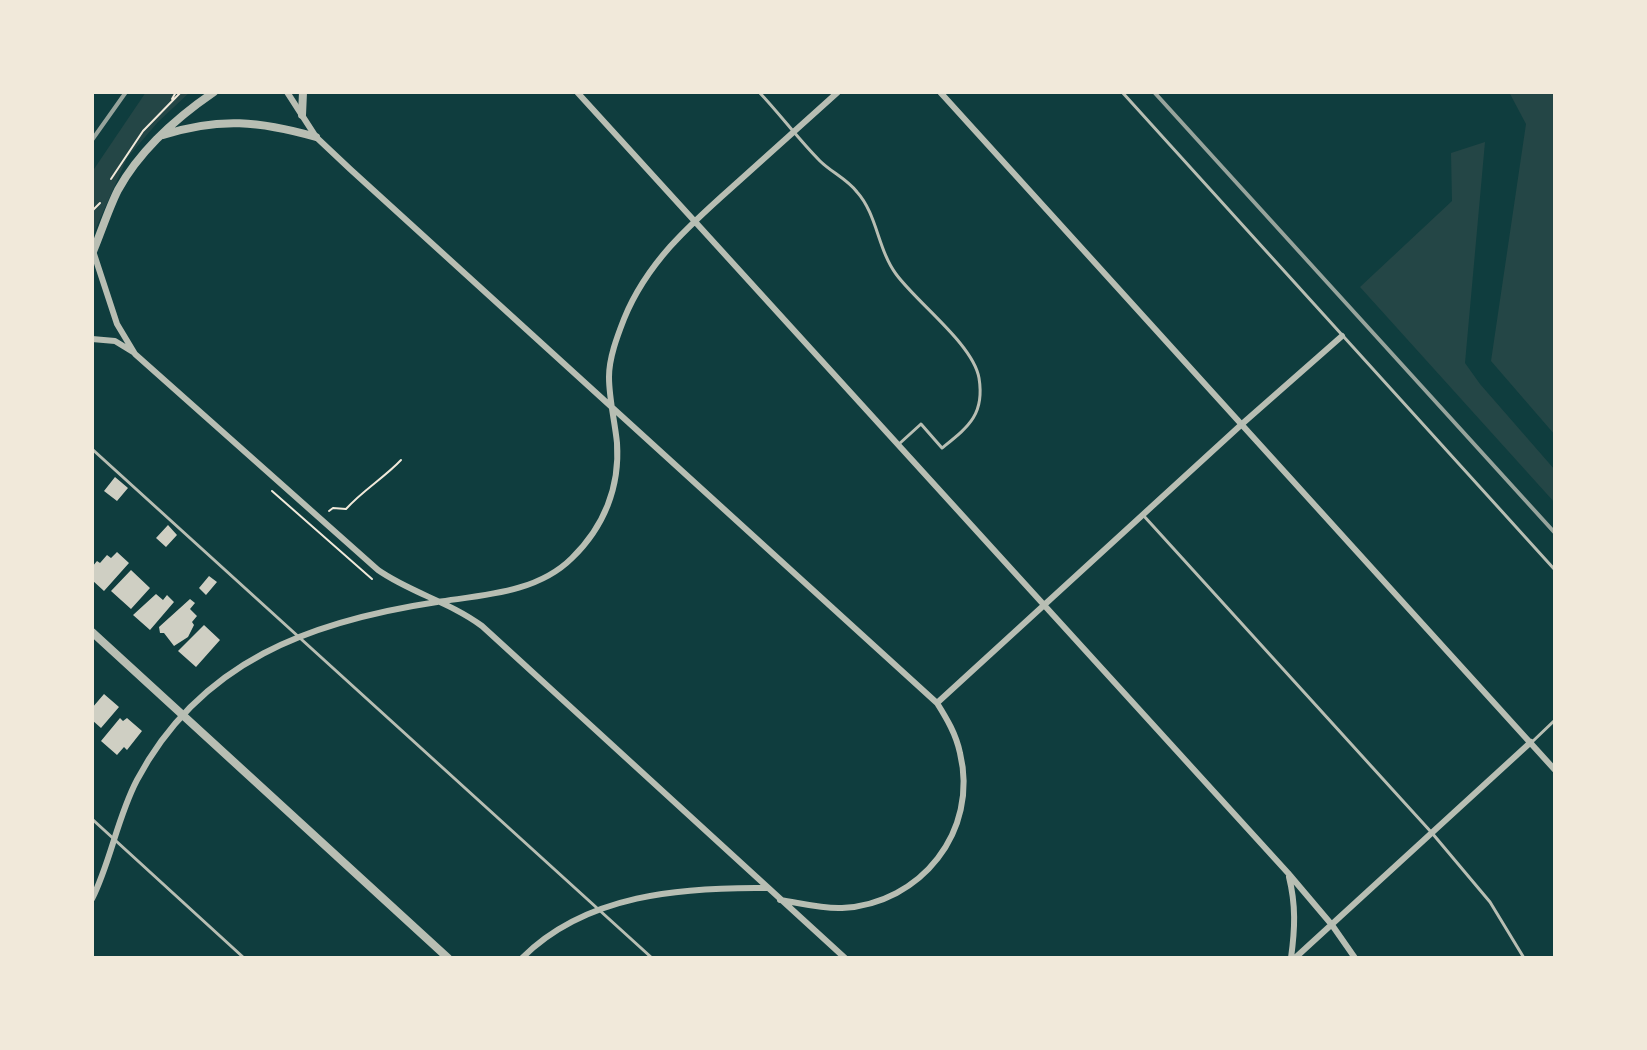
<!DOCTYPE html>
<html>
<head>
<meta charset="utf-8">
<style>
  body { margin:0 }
  #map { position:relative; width:1647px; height:1050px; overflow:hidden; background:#0f3d3e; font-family:"Space Grotesk",sans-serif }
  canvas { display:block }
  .frame { position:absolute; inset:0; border:94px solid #f1e9da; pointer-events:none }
</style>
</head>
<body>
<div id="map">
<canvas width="1647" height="1050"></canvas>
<div class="frame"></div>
</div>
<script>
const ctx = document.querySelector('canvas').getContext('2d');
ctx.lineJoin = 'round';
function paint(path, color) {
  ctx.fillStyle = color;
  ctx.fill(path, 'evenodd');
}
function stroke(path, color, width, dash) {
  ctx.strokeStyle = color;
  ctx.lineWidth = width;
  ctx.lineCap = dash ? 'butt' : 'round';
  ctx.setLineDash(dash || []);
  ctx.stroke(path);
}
paint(new Path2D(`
  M146,92H190L158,122L127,158L92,237V172Z
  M1509,92H1555V435L1491,361L1526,124Z
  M1485,142L1465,363L1480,384L1555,470V503L1360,287L1452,201L1451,153Z`), '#244646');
paint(new Path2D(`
  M115,477L128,488L117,501L104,491Z
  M168,525L177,535L166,547L156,538Z
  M117,552L129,563L104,591L92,580V567L97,561L100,563L107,555L111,558Z
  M131,570L150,588L131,609L111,591Z
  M209,576L217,582L206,595L199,588Z
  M156,594L163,600L167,595L174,602L150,630L133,615Z
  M190,599L195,603L190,609L197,616L192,622L194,625L188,637L174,646L164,633H160L159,627Z
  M204,625L220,640L196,667L178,651Z
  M104,694L119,707L101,728L92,720V708Z
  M120,718L123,721L127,718L142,731L127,750L124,747L117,755L101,741Z`), '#cfcfc3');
stroke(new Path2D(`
  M172,99L176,92
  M111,179L143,131L181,92
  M92,211L100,203
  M272,491L372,579
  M329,511L333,508L346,509C363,490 384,478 401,460`), '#f1e9da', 2);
stroke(new Path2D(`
  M759,92C780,114 798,139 820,161C831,172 847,179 857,192C877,214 878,250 896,274C917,303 973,344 979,378C985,415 968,427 942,448L921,424L899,444
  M1122,92L1555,570
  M92,449L652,958
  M1143,515L1432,833L1490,902L1524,958
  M1532,742L1555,720
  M92,819L244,958`), '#b8beb3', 3);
stroke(new Path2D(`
  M287,92L316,137L350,169L937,703C947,719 956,734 960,753C979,831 921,904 842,908C822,909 800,903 780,900
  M577,92L1288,873L1332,925L1355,958
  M940,92L1555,770
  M93,251L117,324L135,354L378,570C411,593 450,602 482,626L845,958
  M92,339L115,341L133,352
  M937,703L1242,424L1342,336
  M1289,877C1296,905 1295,929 1291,958
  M92,899C111,861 117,818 137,780C200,661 311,621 437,602C483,595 537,593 572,558C604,527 620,487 617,443C615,422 609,399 609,377C609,358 617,337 624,319C648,260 693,222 739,181C772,151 805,122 838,92
  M522,958C586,894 682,887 767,888
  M1295,958L1531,742`), '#b8beb3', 6);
stroke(new Path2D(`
  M302,115L303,92
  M163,135C219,117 260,121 316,137
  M92,254C101,233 108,210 118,190C140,150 176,118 214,92
  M92,632L448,958`), '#b8beb3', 8);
stroke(new Path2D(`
  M1154,92L1555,533
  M92,140L126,92`), '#97a49c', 4);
</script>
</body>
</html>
